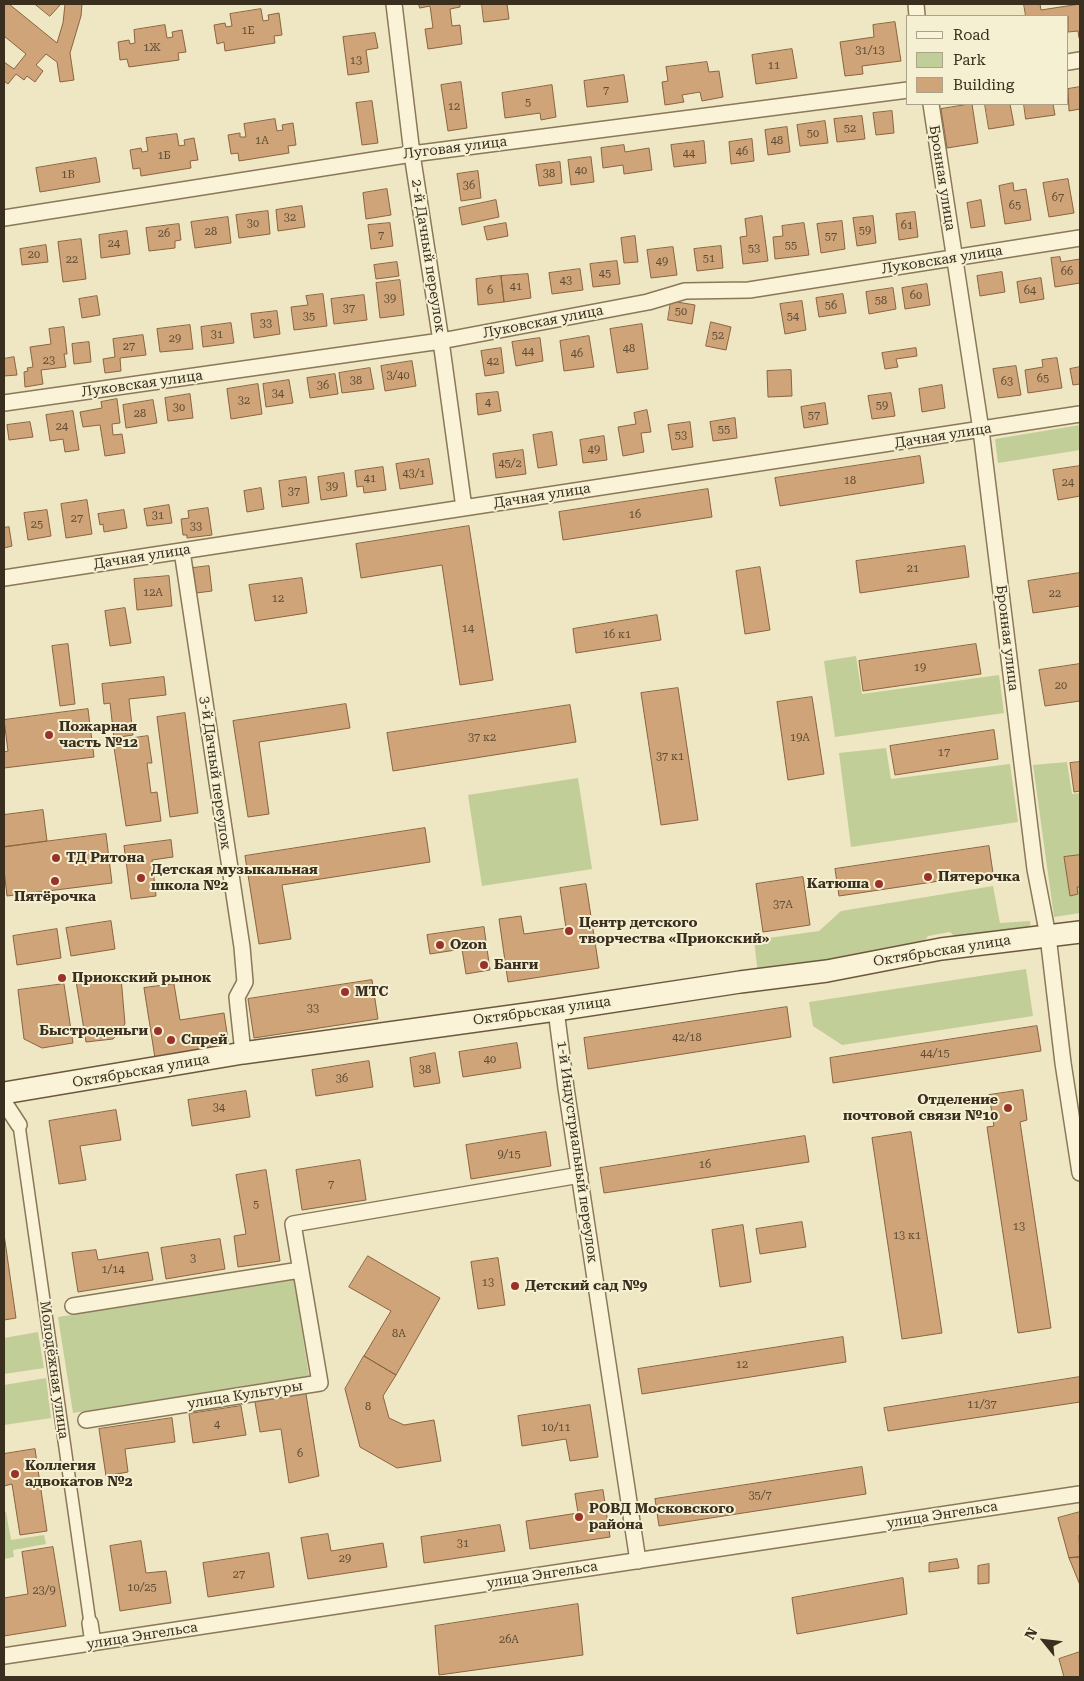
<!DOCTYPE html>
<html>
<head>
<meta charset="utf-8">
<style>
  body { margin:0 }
  #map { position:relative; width:1084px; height:1681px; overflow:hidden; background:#efe6c3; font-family:"Roboto Serif",serif }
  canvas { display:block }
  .frame { position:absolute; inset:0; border:5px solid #3a2e1e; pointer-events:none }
  .legend { position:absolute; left:906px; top:15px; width:162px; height:90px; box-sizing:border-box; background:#f6f0d3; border:1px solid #aba28b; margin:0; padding:6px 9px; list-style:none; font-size:15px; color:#3a2e1e }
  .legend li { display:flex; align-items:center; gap:10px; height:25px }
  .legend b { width:25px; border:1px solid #aba28b }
  .north { position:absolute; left:1019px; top:1616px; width:50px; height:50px; -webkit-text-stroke:4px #f6f0d3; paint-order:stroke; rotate:299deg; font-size:14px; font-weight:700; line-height:20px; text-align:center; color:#3a2e1e }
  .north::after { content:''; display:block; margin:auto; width:18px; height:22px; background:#3a2e1e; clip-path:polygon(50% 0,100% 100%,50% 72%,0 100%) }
</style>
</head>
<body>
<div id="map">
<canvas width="1084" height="1681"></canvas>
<div class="frame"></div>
<ul class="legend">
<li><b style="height:6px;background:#faf3d7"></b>Road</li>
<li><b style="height:14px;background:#c2ce97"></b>Park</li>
<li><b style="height:14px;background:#cea478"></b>Building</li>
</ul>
<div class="north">N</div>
</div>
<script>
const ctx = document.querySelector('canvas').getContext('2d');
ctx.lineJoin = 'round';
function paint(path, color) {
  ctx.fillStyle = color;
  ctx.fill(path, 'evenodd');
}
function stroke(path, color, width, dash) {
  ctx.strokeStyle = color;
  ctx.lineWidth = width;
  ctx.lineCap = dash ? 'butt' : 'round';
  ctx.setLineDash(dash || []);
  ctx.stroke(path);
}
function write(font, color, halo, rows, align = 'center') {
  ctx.font = font + ' "Roboto Serif",serif';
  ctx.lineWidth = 4;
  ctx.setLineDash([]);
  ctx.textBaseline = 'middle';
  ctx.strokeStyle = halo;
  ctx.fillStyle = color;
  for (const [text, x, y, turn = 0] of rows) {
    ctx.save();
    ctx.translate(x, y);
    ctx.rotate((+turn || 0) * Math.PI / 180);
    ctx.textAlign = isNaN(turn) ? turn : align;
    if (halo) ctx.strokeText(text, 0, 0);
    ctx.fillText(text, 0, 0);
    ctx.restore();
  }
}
paint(new Path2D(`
  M1080,425V450L998,463L995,439Z
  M856,656L862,694L999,675L1004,713L835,737L824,661Z
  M886,748L891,779L1010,764L1018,822L851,847L839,753Z
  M1067,762L1072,794L1080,793V913L1054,917L1033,765Z
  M578,778L592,869L482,886L468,795Z
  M993,886L1000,923L1030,921L1031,933L962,943L950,932L928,936L919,949L758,975L754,940L819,931L841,911Z
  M1026,969L1033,1016L842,1045L813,1026L809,1002Z
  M294,1280L309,1376L73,1413L58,1317Z
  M38,1332L44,1368L4,1374V1338Z
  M46,1378L51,1418L4,1425V1385Z
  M4,1512H6L11,1540L44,1535L46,1544L13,1550L14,1557L4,1559Z`), '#c2ce97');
const building = new Path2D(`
  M4,4H9L57,43L63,23L65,4H82L81,16L70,53L74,80L60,82L57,62L46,54L36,65L43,71L35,82L27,76L24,80L16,74L8,84L4,81V62L14,69L26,54L4,36Z
  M35,4H61L50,16Z
  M419,4H460V7L450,9L452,26L460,25L462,44L428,49L425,29L433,28L430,6L420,8Z
  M482,4H511H507L509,19L484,22Z
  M1024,4H1040L1041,10L1080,4V38H1079L1078,31L1068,32V16H1026Z
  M261,9L263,21L269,20L268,15L279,13L282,35L274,36L275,43L225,51L224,42L217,44L214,25L225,23L226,27L232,26L230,14Z
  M895,22L901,61L862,66L863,74L845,76L840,42L874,37L873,25Z
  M165,25L167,38L173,37L172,32L182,30L186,52L178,53L179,60L129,67L127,59L120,60L118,42L129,40L130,44L135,43L134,30Z
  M375,33L378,48L366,50L369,72L348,75L343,37Z
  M792,49L797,78L756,84L752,55Z
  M707,62L709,72L719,71L723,97L702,101L700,92L682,95L684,102L665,105L662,82L668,81L666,67Z
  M624,75L628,102L587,107L584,81Z
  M461,82L467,128L448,131L441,85Z
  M552,85L556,117L541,120L540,113L505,118L502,93Z
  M1080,87V109L1069,111L1068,89Z
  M372,101L378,143L362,145L356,103Z
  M972,104L978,143L947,148L941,109Z
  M985,104H1010L1014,125L989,129Z
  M1024,104H1053L1055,115L1026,119Z
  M892,111L894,133L876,135L873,113Z
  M862,116L865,139L837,142L834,119Z
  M275,119L277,131L283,130L282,125L293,123L296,145L288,146L289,153L239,161L238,153L231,154L228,135L240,133V137H246L244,124Z
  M825,121L828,143L800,146L797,125Z
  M787,127L790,152L768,155L765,130Z
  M177,134L179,146L185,145L184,140L194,138L198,160L190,161L191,168L141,176L140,168L133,169L130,150L141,148L142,152L148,151L146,138Z
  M752,139L754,161L731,164L729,142Z
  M704,141L706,163L674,167L671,145Z
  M624,145L625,152L649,148L652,170L624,174L623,165L603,168L601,148Z
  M591,157L594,182L571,185L568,160Z
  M96,158L100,182L40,192L36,168Z
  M560,162L562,183L539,186L536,165Z
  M478,171L481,198L461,201L457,174Z
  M1068,179L1074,213L1049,217L1043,183Z
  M1013,183L1014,191L1026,189L1031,220L1005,224L999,186Z
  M387,189L391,215L366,219L363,193Z
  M496,200L499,217L462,225L459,208Z
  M981,200L985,226L971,228L967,203Z
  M302,206L305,227L278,231L276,210Z
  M268,211L270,234L239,238L236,215Z
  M915,212L918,237L899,240L896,214Z
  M762,216L768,261L743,264L740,237L747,236L745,219Z
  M873,216L876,243L857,246L853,218Z
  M228,217L231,243L195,248L191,222Z
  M842,221L845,249L821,253L817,224Z
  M390,223L393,246L371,249L368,225Z
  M506,223L508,236L487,240L484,227Z
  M804,223L809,255L775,259L773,237L783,236L782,226Z
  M179,224L181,240L175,241V248L149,251L146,228Z
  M127,231L130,254L101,258L99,235Z
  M635,236L638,262L624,263L621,238Z
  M81,239L86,279L63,282L58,242Z
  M46,245L48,262L22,265L20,249Z
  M721,246L723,268L697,271L694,249Z
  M673,247L677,275L651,278L647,250Z
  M1060,257L1061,262L1080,259V283L1055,287L1051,258Z
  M617,261L620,284L593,287L590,264Z
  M397,262L399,276L376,279L374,265Z
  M580,269L583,290L552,294L549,273Z
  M1002,272L1005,292L980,296L977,276Z
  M528,274L531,298L504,302L501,276Z
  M501,276L504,302L478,305L476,279Z
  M1041,278L1044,299L1020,303L1017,282Z
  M400,280L404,315L380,318L376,283Z
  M927,284L930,305L905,309L902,288Z
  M893,288L896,309L869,314L866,292Z
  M323,294L327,326L294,330L291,307L308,305L306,296Z
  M843,294L846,313L819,317L816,298Z
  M364,295L367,320L334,324L331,299Z
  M97,296L100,315L82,318L79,299Z
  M671,301L695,305L692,324L668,320Z
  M802,301L806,330L785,334L780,304Z
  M277,311L280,334L254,338L251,314Z
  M711,322L731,327L726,350L706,346Z
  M231,323L234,343L203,347L201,327Z
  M642,324L648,369L617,373L610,329Z
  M190,325L193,349L160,352L157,329Z
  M64,327L67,354H64L66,367L41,370L43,384L25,387L24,372L28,371L27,368L33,367L30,347L51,344L49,329Z
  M143,335L146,355L120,358L121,371L105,373L103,359L115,357L113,339Z
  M589,336L594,367L564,371L560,341Z
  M540,338L543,361L516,366L512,342Z
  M89,342L91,362L74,364L72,344Z
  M501,348L504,373L485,376L481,351Z
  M916,348L917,356L896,359L898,367L885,369L882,353Z
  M14,357L17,375L4,376V359Z
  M1057,358L1062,388L1028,393L1025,370L1043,367L1042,360Z
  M412,361L416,386L385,391L381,366Z
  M1016,366L1021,395L998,398L993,369Z
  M1080,367V384L1073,385L1070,369Z
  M370,368L374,389L342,393L339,373Z
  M791,370L792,396L768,397L767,371Z
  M335,374L338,394L310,398L307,378Z
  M289,380L293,403L266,407L263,384Z
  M258,384L262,414L231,419L227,389Z
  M942,385L945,408L922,412L919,389Z
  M498,392L501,411L478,415L476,394Z
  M891,393L895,416L872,419L868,396Z
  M190,394L193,418L168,421L165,398Z
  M117,399L120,423L112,424L113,435L122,434L125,453L105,456L100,425L83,427L80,412L102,408L101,402Z
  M153,400L157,423L126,428L123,405Z
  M825,403L828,424L804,428L801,407Z
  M647,410L651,432L641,433L644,452L623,456L618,427L636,424L634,413Z
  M73,411L79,450L65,452L63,439L50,441L46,415Z
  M735,418L737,438L713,441L710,422Z
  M30,422L33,437L9,440L7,425Z
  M690,422L693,447L672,450L668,425Z
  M552,432L557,465L538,468L533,435Z
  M604,436L607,460L583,463L580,440Z
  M523,450L526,474L496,478L493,454Z
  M920,456L924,483L780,506L775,478Z
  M429,459L433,484L400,489L396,464Z
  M1080,466V496L1058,500L1053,470Z
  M383,467L386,490L364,493L363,486L357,487L355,471Z
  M344,473L347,496L321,500L318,477Z
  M306,477L309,503L282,507L279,481Z
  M261,488L264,509L247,512L244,491Z
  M708,489L712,517L563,540L559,512Z
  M87,500L92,534L66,538L61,504Z
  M169,505L172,523L147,526L144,509Z
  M208,508L212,535L187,538V535H183L181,519L189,518L188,511Z
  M47,510L51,536L28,540L24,513Z
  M124,510L127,528L104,532L103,524L100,525L98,514Z
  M469,526L493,680L460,685L442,565L361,578L356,544Z
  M9,527L12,546L4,548V528Z
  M965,546L969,577L860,593L856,561Z
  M209,566L212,591L196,593L193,568Z
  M760,567L770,630L745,634L736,571Z
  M1080,573V606L1033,613L1028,581Z
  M169,576L172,606L137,610L134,579Z
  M302,578L307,613L255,621L249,585Z
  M125,608L131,643L110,646L105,611Z
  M657,615L661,640L576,653L573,629Z
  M68,644L75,704L60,706L52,646Z
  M976,644L981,674L863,691L859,661Z
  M1080,664V701L1045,706L1039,670Z
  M164,677L166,695L129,699L133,735L114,738L110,703L104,704L102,684Z
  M678,688L698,820L661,825L641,693Z
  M812,697L824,774L788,780L777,702Z
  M346,704L350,728L259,742L269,814L248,817L233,721Z
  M570,705L576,742L393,771L387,733Z
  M88,709L94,757L4,768V752L8,751L4,720Z
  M185,713L198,813L170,817L157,717Z
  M994,730L998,759L895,775L890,746Z
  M148,736L152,763H147L151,793L157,792L161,821L126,826L113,741Z
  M1080,762V791L1074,792L1070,763Z
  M43,810L47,841L4,847V815Z
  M425,828L430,862L282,885L291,939L259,944L245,856Z
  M106,834L112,883L7,896L4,870V847Z
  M171,840L173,857L152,860L156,896L131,899L124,846Z
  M989,846L993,873L839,896L835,869Z
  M1080,855V887H1077L1078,894L1070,896L1064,857Z
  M803,877L810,925L763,932L756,884Z
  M586,884L599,968L508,982L499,919L521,916L524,934L566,928L560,888Z
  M111,921L115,949L71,956L66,928Z
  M484,927L490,970L466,974L462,949L430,954L427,935Z
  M57,929L61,958L17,965L13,936Z
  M121,977L125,1024L113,1039L86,1042L76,981Z
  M372,980L378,1019L254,1038L248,999Z
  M64,984L73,1043L42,1048L24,1039L18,990Z
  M174,984L180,1020L224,1013L229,1046L155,1058L144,988Z
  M787,1007L791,1037L588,1069L584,1038Z
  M1037,1026L1041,1051L833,1083L830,1058Z
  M517,1043L521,1068L463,1077L459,1052Z
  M435,1053L440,1083L414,1087L410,1058Z
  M369,1061L373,1087L316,1096L312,1070Z
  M1023,1090L1027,1120L1020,1122L1051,1328L1018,1333L987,1127L994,1126L989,1095Z
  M246,1091L250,1117L192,1126L188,1100Z
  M116,1110L121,1140L80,1146L86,1180L59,1184L49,1121Z
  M546,1132L551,1166L471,1179L466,1145Z
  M911,1132L942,1333L902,1339L872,1138Z
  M805,1136L809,1162L604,1193L600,1168Z
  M360,1160L366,1200L302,1210L296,1170Z
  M266,1170L280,1261L238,1267L234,1236L246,1234L236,1175Z
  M802,1222L806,1247L760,1254L756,1229Z
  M743,1225L751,1282L720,1287L712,1230Z
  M4,1234L16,1318L4,1320Z
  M220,1239L225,1269L166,1279L161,1248Z
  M96,1250L98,1260L148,1252L153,1280L78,1292L72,1253Z
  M368,1256L440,1298L396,1375L364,1356L391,1311L349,1287Z
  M498,1258L505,1305L478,1309L471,1262Z
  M843,1337L846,1362L642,1394L638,1369Z
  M364,1356L396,1375L383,1396L389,1418L404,1425L434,1420L441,1461L397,1468L360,1447L345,1389Z
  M1080,1377V1402L888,1431L884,1408Z
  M306,1394L319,1476L289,1483L281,1429L260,1432L255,1402Z
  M590,1405L598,1457L570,1461L566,1439L522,1446L518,1416Z
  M241,1406L246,1435L193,1443L189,1414Z
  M172,1418L175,1442L125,1449L128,1472L106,1476L99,1429Z
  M35,1449L47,1531L20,1535L12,1484L4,1486V1454Z
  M862,1467L866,1494L659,1526L655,1499Z
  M603,1490L610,1537L530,1549L526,1521L578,1513L575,1494Z
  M1080,1512V1534L1079,1535L1080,1557L1069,1558L1058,1518Z
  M500,1525L505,1551L424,1563L421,1537Z
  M328,1534L331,1551L383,1543L387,1567L308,1579L301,1538Z
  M141,1541L146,1573L166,1571L171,1603L120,1611L110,1546Z
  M53,1547L66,1626L4,1636V1598L28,1594L22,1552Z
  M269,1553L274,1587L208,1597L203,1563Z
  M1080,1557V1585L1069,1558Z
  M957,1559L959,1568L929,1572V1563Z
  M989,1564V1583L978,1584V1566Z
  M903,1578L907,1614L797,1634L792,1598Z
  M578,1604L583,1655L439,1675L435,1626Z
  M1080,1652V1677H1064L1059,1659Z`);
paint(building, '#cea478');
stroke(building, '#8a643f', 1);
const pedestrian = new Path2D(`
  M19,1125L90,1623`);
const minor = new Path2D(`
  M394,4L412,154L441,341L464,508
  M916,4L917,16
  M1068,62L1080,60
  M931,104L981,430L1035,869L1048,936L1063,1063L1080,1173
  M4,218L412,154L908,90
  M4,403L441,341L648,302L685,291L749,290L1080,238
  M182,551L242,947L245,982L237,997L243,1053
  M4,578L1080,414
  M556,1010L566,1088L638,1561
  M4,1102L19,1125
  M73,1306L300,1270
  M86,1420L320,1383L293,1224L580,1175
  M90,1623L93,1643
  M4,1656L1080,1494`);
const secondary = new Path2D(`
  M4,1093L243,1053L556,1010L740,982L827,971L941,949L1080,932`);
stroke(pedestrian, '#8a7859', 14);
stroke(minor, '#8a7859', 18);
stroke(secondary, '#6c593d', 24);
stroke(pedestrian, '#faf3d7', 11);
stroke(minor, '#faf3d7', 15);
stroke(secondary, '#faf3d7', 21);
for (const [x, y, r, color] of [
  [49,735,5,"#9b3228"],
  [56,858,5,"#9b3228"],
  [928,877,5,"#9b3228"],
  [141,878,5,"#9b3228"],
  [55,881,5,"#9b3228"],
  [879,884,5,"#9b3228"],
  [569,931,5,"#9b3228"],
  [440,945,5,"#9b3228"],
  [484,965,5,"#9b3228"],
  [62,978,5,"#9b3228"],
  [345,992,5,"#9b3228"],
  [158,1031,5,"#9b3228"],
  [171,1040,5,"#9b3228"],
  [1008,1108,5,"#9b3228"],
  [515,1286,5,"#9b3228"],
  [15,1474,5,"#9b3228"],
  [579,1517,5,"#9b3228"]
]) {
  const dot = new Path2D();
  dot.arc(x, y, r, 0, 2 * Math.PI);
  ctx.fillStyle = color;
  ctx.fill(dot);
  stroke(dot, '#f6f0d3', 2);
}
write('11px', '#5f4c34', null, [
  ["1Е",248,31],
  ["1Ж",152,48],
  ["31/13",870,51],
  ["13",356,61],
  ["11",774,66],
  ["7",606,91],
  ["5",528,103],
  ["12",454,107],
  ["52",850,129],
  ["50",813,134],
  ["1А",262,141],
  ["48",777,141],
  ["46",742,152],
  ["44",689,154],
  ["1Б",164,156],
  ["40",581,171],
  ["38",549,174],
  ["1В",68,175],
  ["36",469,186],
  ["67",1058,198],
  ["65",1015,206],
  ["32",290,218],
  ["30",253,224],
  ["61",907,226],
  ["59",865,231],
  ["28",211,232],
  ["26",164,234],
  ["7",381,236],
  ["57",831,237],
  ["24",114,244],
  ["55",791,246],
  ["53",754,249],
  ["20",34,255],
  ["51",709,259],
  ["22",72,260],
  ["49",662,262],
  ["66",1067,272],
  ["45",605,274],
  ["43",566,281],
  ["41",516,287],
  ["6",490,291],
  ["64",1030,291],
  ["60",916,296],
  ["39",390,299],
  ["58",881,301],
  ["56",831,306],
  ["37",349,309],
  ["50",681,312],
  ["35",309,317],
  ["54",793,317],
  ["33",266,324],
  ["31",217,335],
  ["52",718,336],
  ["29",175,339],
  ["27",129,347],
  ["48",629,349],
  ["44",528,352],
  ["46",577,354],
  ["23",49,361],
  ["42",493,362],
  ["3/40",398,376],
  ["65",1043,379],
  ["38",356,381],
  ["63",1007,382],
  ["36",323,386],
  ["34",278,394],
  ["32",244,401],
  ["4",488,403],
  ["59",882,406],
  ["30",179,408],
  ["28",140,414],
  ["57",814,416],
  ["24",62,427],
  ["55",724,430],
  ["53",681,436],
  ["49",594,450],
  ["45/2",510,464],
  ["43/1",414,474],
  ["41",370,479],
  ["18",850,481],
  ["24",1068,483],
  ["39",332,487],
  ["37",294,492],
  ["16",635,515],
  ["31",158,516],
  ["27",77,519],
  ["25",37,525],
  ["33",196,527],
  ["21",913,569],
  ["12А",153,593],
  ["22",1055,594],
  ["12",278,599],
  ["14",468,629],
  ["16 к1",617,635],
  ["19",920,668],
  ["20",1061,686],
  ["37 к2",482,738],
  ["19А",800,738],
  ["17",944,753],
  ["37 к1",670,757],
  ["37А",783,905],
  ["33",313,1009],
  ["42/18",687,1038],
  ["44/15",935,1054],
  ["40",490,1060],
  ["38",425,1070],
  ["36",342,1079],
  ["34",219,1108],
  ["9/15",509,1155],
  ["16",705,1165],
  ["7",331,1185],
  ["5",256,1205],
  ["13",1019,1227],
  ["13 к1",907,1236],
  ["3",193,1259],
  ["1/14",113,1270],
  ["13",488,1283],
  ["8А",399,1334],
  ["12",742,1365],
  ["11/37",982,1405],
  ["8",368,1407],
  ["4",217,1425],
  ["10/11",556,1428],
  ["6",300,1454],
  ["35/7",760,1496],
  ["31",463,1544],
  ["29",345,1559],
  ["27",239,1575],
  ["10/25",142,1588],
  ["23/9",44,1591],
  ["26А",509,1640]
]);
write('14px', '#3a2e1e', '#f6f0d3', [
  ["Луговая улица",455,148,-7],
  ["Бронная улица",942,178,81],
  ["2-й Дачный переулок",428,256,81],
  ["Луковская улица",942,260,-9],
  ["Луковская улица",543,322,-11],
  ["Луковская улица",142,384,-8],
  ["Дачная улица",943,436,-9],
  ["Дачная улица",542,496,-9],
  ["Дачная улица",142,557,-9],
  ["Бронная улица",1007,638,83],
  ["3-й Дачный переулок",215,773,82],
  ["Октябрьская улица",942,951,-9],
  ["Октябрьская улица",542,1011,-8],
  ["Октябрьская улица",141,1071,-10],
  ["1-й Индустриальный переулок",577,1152,82],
  ["Молодёжная улица",54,1370,82],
  ["улица Культуры",245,1395,-9],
  ["улица Энгельса",942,1515,-9],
  ["улица Энгельса",542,1575,-9],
  ["улица Энгельса",142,1636,-9]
]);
write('bold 14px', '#3a2e1e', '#f6f0d3', [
  ["Пожарная",59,727],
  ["часть №12",59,743],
  ["ТД Ритона",66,858],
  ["Детская музыкальная",151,870],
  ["школа №2",151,886],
  ["Пятерочка",938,877],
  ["Катюша",869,884,"right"],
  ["Пятёрочка",55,897,"center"],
  ["Центр детского",579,923],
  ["творчества «Приокский»",579,939],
  ["Ozon",450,945],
  ["Банги",494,965],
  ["Приокский рынок",72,978],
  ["МТС",355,992],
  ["Быстроденьги",148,1031,"right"],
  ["Спрей",181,1040],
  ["Отделение",998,1100,"right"],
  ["почтовой связи №10",998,1116,"right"],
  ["Детский сад №9",525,1286],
  ["Коллегия",25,1466],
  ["адвокатов №2",25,1482],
  ["РОВД Московского",589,1509],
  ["района",589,1525]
], 'left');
</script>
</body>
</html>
